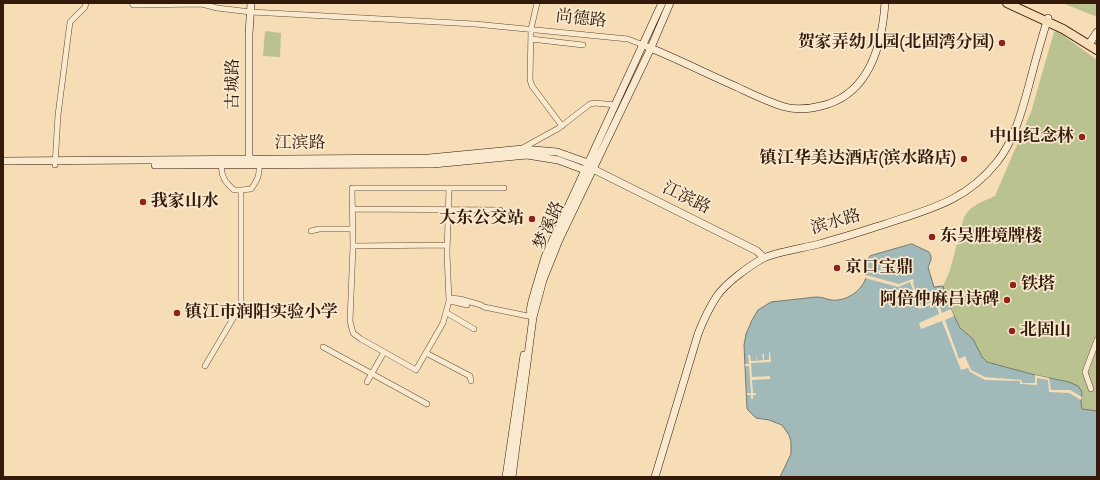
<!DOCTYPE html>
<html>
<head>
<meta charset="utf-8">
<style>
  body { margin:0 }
  #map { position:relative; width:1100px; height:480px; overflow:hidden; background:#f6ddb5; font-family:"IM FELL Double Pica",serif }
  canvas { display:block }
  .frame { position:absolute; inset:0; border:4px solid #331a0a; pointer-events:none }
</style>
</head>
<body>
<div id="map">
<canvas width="1100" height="480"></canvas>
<div class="frame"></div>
</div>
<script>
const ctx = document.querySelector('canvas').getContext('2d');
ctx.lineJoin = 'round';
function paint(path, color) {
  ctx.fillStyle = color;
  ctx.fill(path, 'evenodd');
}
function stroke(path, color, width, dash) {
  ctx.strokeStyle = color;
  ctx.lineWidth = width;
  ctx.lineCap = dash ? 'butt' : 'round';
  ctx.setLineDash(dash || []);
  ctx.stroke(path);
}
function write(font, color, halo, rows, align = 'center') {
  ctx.font = font + ' "IM FELL Double Pica","Noto Serif SC",serif';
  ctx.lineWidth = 3.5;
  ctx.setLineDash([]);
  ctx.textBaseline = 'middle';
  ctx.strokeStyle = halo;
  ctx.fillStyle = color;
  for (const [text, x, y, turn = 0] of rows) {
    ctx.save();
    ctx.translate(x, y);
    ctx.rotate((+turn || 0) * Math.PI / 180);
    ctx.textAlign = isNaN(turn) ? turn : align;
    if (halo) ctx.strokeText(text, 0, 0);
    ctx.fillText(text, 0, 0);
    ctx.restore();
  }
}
paint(new Path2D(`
  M1062,3H1097V15L1095,16Z
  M265,31L281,33L280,57L263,56Z
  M1057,31L1097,60V411L1082,409L1081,403L1082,392L1069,382L1035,375L987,362L982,357L973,339L960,328L951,309L943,286L950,270L964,217L970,209L979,203L995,196L1031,112L1054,32Z`), '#bac28f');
const water = new Path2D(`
  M912,244L929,252L931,256V260L928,267L934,287L943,286L951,309L960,328L973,339L982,357L987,362L1035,375L1069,382L1078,386L1082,392L1081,403L1082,409L1097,411V477H780L791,454V442L789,435L782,425L769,420L756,418L747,409L744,345L746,334L752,320L758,310L771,302L816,297C822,297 826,299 831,300C848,302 866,288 867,272C868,267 867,263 868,259L870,256Z`);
paint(water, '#a1b9b8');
stroke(water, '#757972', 1);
paint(new Path2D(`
  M866,275L899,284L913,279L914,282L913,283L921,306L937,300L942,313L951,309L954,316L945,320L959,359L965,356L971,370L985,377L1021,380L1022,383H1035V375L1049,378L1051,390H1070L1082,397L1081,400L1069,393L1049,392L1048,380L1037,378V385L1020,384V381L985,380L970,372L968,368L961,370L942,321L921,329L919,323L939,314L936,303L919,309L918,306L919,305L910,282L898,287L865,278Z
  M769,352H770L771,362L751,363L752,377L770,376V379L752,380L753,393H756V395H753V399H751V395H747V393H751L749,366H745V364H749L748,355H750L751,361H756V355L757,361L763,360L762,354H764V360H769Z`), '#f6ddb5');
const street = new Path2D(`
  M132,3L133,5L202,4L217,8L251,12L475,24L628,39L643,45
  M537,3L531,29L530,80L532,86L562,126
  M531,39L583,45
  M521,149L559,128L590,104L595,103L615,105
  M55,165L58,115L70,22L85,7L86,3
  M222,165C220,176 226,183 234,190H241
  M353,209L500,210
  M311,231L319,229H353
  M447,245L353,246L352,188H504
  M353,246L350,321L353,333L361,339L416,370L443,323L449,301L447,253L449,188
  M449,298L460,299L481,305L484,307L533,317
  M450,301L467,305
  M447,313L474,329
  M323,347L427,404
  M426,353L470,376L471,381
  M205,366L241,305V190L251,189C257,181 260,175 259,165
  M367,382L384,352
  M1091,389L1085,372L1097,340`);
const secondary = new Path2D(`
  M1089,44L1097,32
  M648,47C678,59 707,74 737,87C752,94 768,102 785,107C796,110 809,109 821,106C869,95 882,46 885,3
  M3,161L429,158L523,149L557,152L588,163L593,169L757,251L764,258
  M249,163V34L251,3
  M155,165L433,164L527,155L558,160L585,170L593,169
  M530,311L532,301L545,257L662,3
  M506,477L524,355
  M512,477L533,317L543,280L559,240L650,50L670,3
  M655,477L698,334C703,321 709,308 717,296C725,284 750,265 764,258C776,252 804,248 819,244C842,238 863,231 885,224C930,209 966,201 997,162C1014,141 1022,111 1029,85C1035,62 1041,40 1048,18`);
const primary = new Path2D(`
  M1007,3L1063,29L1097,50`);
stroke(street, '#644b35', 6);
stroke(secondary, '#331a0a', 8);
stroke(primary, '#331a0a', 10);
stroke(street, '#f9e9cf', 5);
stroke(secondary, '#f9e9cf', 7);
stroke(primary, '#f6ddb5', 8);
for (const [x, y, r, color] of [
  [1002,43,4,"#8f2418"],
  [1082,137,4,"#8f2418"],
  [964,159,4,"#8f2418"],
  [143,202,4,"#8f2418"],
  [532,219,4,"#8f2418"],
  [932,237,4,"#8f2418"],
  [837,268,4,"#8f2418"],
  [1013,285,4,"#8f2418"],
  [1007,300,4,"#8f2418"],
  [177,313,4,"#8f2418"],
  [1012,331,4,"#8f2418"]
]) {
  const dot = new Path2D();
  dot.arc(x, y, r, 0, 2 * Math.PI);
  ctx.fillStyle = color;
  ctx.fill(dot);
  stroke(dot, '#f9e9cf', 1.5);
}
write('17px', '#331a0a', '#f9e9cf', [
  ["尚德路",581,20,6],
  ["古城路",234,84,-90],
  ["江滨路",300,144],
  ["江滨路",686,199,26],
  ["滨水路",836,223,-16],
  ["梦溪路",550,226,-66]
]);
write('bold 17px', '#331a0a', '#f9e9cf', [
  ["贺家弄幼儿园(北固湾分园)",994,43,"right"],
  ["中山纪念林",1074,137,"right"],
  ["镇江华美达酒店(滨水路店)",956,159,"right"],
  ["我家山水",151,202],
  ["大东公交站",524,219,"right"],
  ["东吴胜境牌楼",940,237],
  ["京口宝鼎",845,268],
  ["铁塔",1021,285],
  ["阿倍仲麻吕诗碑",999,300,"right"],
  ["镇江市润阳实验小学",185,313],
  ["北固山",1020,331]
], 'left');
</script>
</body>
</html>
